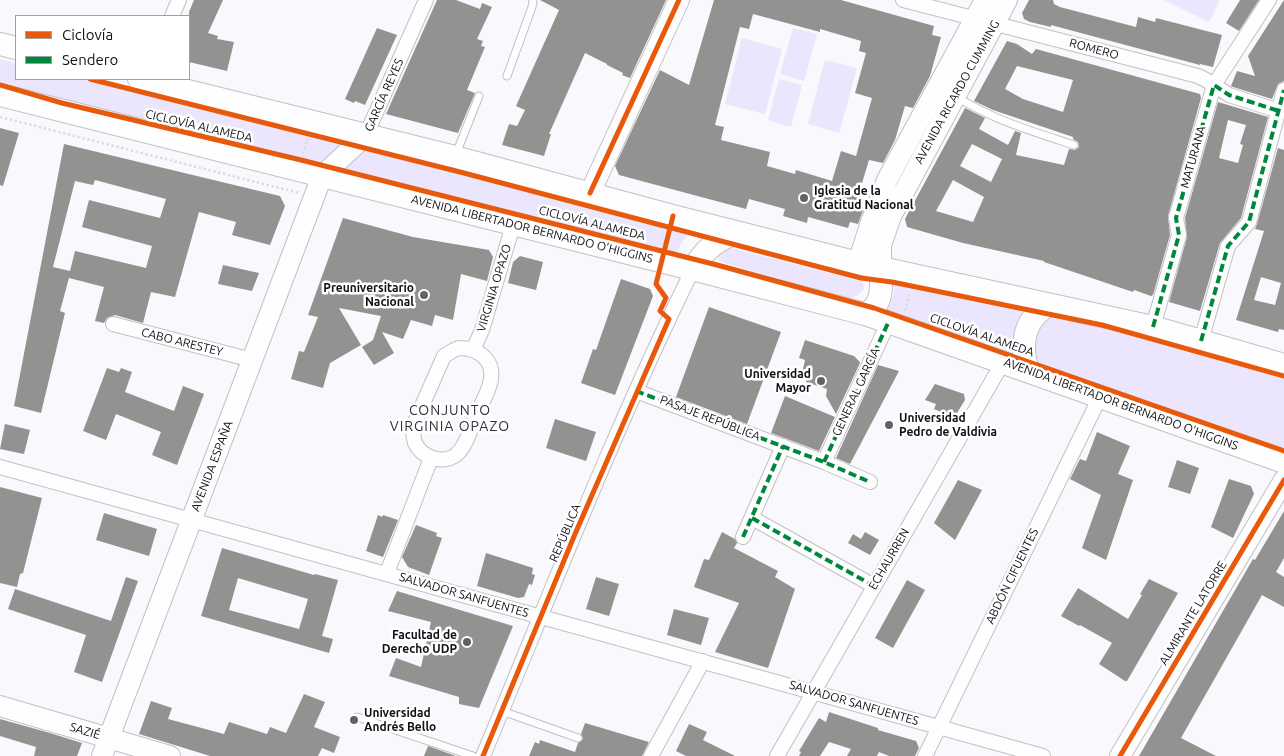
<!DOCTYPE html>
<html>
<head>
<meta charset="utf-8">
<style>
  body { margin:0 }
  #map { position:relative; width:1284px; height:756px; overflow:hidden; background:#f9f8fc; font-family:Ubuntu,sans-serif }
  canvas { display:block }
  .legend { position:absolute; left:15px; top:15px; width:175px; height:65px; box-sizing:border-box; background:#fff; border:1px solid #a09fa2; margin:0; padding:6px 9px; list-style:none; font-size:15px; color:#111016 }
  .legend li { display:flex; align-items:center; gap:10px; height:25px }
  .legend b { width:25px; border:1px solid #a09fa2 }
</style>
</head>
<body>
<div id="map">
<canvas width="1284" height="756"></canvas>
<ul class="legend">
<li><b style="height:6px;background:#e8590c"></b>Ciclovía</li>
<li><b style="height:6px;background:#00873e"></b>Sendero</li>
</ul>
</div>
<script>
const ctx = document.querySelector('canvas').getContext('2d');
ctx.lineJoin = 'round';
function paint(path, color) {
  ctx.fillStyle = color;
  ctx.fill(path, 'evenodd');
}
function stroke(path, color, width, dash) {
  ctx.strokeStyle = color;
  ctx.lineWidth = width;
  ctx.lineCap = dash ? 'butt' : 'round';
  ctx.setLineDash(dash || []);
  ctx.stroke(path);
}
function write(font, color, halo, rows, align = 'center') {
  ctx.font = font + ' Ubuntu,sans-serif';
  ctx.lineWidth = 5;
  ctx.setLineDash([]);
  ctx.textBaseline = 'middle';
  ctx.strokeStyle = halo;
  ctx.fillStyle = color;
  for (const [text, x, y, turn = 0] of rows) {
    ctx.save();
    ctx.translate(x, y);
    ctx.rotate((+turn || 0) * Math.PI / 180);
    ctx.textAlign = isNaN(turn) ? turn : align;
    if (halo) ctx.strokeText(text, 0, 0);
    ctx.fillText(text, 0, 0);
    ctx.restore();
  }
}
paint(new Path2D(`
  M1164,0H1220L1209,22Z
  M793,28L817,34L804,81L780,74Z
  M742,38L782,49L765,114L725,104Z
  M0,59L16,63V79H81L337,142L688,235L682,242L676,253L332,165L95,108L0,83Z
  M825,60L857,68L839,133L808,124Z
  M779,79L802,85L791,127L768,120Z
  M727,247L861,281L863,283L864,289C857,298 851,299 841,297L724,263L719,261L717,253Z
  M893,285L1102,328L1284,379V449L888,310L894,292Z`), '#ebe5fd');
paint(new Path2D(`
  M194,0H223L208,33L218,36L217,39L234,42L227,71L189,62V12Z
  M437,0H456L480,9L482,3L492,7L477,39L483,41L481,46L485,47L467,90L475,93L458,133L386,114Z
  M540,0H666L630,78L622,75L623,73L607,65V64L585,53L549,134H551L544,156L502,145L509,124L517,126L525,110L516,106L559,10Z
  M714,0H841L934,26L932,35L941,37L930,76L913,108L905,106L895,140L883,163L869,160L856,203L865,205L858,224L850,222L848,228L808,217L807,223L783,216L785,209L749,199L746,209L619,175L615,166L660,70L689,85ZM753,14L820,32V29L861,41L859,51L866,53L855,93L872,98L856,156L841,151L832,181L796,170L795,174L767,166L770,152L721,140L724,127L715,125L740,27L749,29Z
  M1029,0H1053L1054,4L1060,7L1136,27L1138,17L1155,22L1156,18L1222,35L1213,67L1200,64V65L1051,25V27L1030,22L1024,19L1022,13Z
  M1240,0H1259L1239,31L1226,23Z
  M1284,0V81L1278,84L1272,99L1233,87L1231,86L1237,71L1255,76L1248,56Z
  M377,28L397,35L365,105L355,101L354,103L345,99Z
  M1007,41L1017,44L1032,54L1036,49L1200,94L1201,98L1168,216L1170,235L1153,295L1151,296L1134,290L1133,292L1044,262V261L963,243L907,227L905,219L965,108L985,118L979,129L1008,145L1015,131L1021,133L1016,155L1064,165L1069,149L1075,150L1079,147L1078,142L1073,139V137L993,110L974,101ZM1017,66L1073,80L1063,112L1023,99L1005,89ZM972,144L1002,159L991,182L960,166ZM953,180L984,197L973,222L936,211Z
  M1218,102L1268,117L1241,218L1220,243L1200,311L1169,302L1187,237L1185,218ZM1228,120L1246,125L1240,144L1243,145L1238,163L1219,158Z
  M0,128L19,133L3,186L0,185Z
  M64,144L280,196L285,206L270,245L232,235L236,222L199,212L175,297L151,292L143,323L115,315L107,318L104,323L95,321L104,287L69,278L60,311L65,313L41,413L14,406ZM95,180L166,199L160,218L89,200L82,227L152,246L146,268L75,251L70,271L53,267L75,181L93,185Z
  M1278,148L1284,150V330L1279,329L1278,332L1236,320L1264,231L1255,229L1257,224ZM1261,277L1281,283L1275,305L1254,300Z
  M343,218L413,237L489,250L493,257L487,281L461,274L453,320L435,315L432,326L411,320L403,339L382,332L394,353L374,365L362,347L373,340L381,316L339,308L361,345L330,363L323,388L291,379L299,351L304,352L318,317L308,315Z
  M520,256L543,262L536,290L508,283L513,262Z
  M223,265L259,273L252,291L218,284Z
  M621,279L650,289L653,296L615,395L581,383L593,349L596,350Z
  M709,307L781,332L747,424L676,397Z
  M805,340L854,356L859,361L860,363L836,414L826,396L827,389L806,382L807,376L802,373L805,360L799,358Z
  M878,365L899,371L850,464L836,458Z
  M107,368L119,372L121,368L132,372L125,392L174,411L183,386L204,394L177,465L152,455L161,432L116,414L106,440L83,431Z
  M935,384L964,394L965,400L954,418L934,409L936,404L925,400Z
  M785,396L835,417L819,451L771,433Z
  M555,419L596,432L586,461L546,448Z
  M5,424L30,430L24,454L0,449Z
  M1097,432L1130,446L1118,474L1133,480L1106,560L1082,548L1101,495L1070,479L1080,459L1086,461Z
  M1177,460L1199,468L1190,494L1168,487Z
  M1229,479L1251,486L1254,494L1233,538L1211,527Z
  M958,480L982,490L955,540L934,523Z
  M0,487L42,498L23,573L20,574L17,587L0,583Z
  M1284,511V558L1276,572L1284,577V607L1262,595L1181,738L1216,756H1139L1253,559L1255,560Z
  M104,513L157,529L149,556L96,540Z
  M378,515L382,517L383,515L398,520L383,557L366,551Z
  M416,525L437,533L436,536L442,538L429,575L408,567L402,557Z
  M722,532L735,539L737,543L734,548L778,571L775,577L795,589L768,668L715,652L739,603L694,587L704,559L709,560Z
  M865,532L879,540L870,555L848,543L853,534L861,539Z
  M222,548L314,575L315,574L338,580L322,636L333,639L329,653L201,616ZM238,578L308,599L299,629L229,610Z
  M486,553L533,568L532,574L535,575L532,585L529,584L524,597L518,598L477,586Z
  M126,577L138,581L102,682L74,672L86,635L8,609L15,589L111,621Z
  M596,577L619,584L609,616L586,609Z
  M1149,579L1178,593L1127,681H1125L1099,664L1112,643L1080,625L1079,626L1061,616L1078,588L1128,619L1142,595L1140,594Z
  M907,580L925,590L893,648L875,638Z
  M397,591L513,626L479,708L459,704V697L389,676L396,658L421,667L431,622L388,611Z
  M674,609L709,618L701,645L667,635Z
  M304,694L325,702L314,727L340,737L334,753L322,748L318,756H210L139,734L151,701L172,708L168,719L224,734L229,722L267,734L270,727L286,733Z
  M829,712L878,728V730L916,741L919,748L915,756H889L879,752L877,756H847L851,749L829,742L820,756H799L801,752L799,751L819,718L826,722Z
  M0,719L50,733L82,743L77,756H34L36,747L0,736Z
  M585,723L649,742L642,756H529L535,742L539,744L540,740L575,752L578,743L583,739L581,734Z
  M689,724L707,732L703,740L735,756H686L676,751Z
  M428,746L456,756H424Z`), '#939291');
const lane = new Path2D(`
  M507,76L532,7L533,0
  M957,97C993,120 1034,132 1074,145
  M456,154L479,96
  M502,711L578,738
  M357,717L473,756`);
const street = new Path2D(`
  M903,0L1198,76L1206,80L1229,95L1279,111
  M172,16L179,0
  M366,135L426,0
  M113,324L252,360
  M1153,327L1179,235L1176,218L1214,85L1269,0
  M1201,341L1228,246L1249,222L1284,90
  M459,348C470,348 479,351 486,359C500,376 483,399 476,416C471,427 467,445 457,454C444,465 422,458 415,443C413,437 413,430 414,424L444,356L454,350Z
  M473,350L482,330L513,225
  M636,391L824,462L870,482
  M824,462L889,321
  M0,467L1043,756
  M752,518L874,586
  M743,537L783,446
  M387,573L431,458
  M483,756C551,593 615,427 693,269
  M651,756L703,661
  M777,756L1003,362
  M925,756L1100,397`);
const secondary = new Path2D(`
  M590,193L679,0
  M858,263L870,225L887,180L985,0
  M881,268V245L891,216L1007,0
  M0,706L170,756
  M102,756L322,176L366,135
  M1120,756L1284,480`);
const primary = new Path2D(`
  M0,44L16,48
  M139,79L455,157L673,216L858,263L1153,327L1284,365
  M0,95L712,274L865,314L1284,462
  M693,269C704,250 717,239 738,233
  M865,314C884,306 881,285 881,268
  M1028,371C1020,345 1023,319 1049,305`);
stroke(lane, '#c1c0c5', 9);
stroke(street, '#c1c0c5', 16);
stroke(secondary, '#c1c0c5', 22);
stroke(primary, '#c1c0c5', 24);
stroke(new Path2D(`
  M0,117L299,193
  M303,154L308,138
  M905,311L910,292`), '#ddddde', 2.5, [2.5, 2.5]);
stroke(lane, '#fefeff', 7);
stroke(street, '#fefeff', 14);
stroke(secondary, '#fefeff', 20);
stroke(primary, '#fefeff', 22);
stroke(new Path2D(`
  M1153,327L1179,235L1176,218L1214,85L1229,95L1279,111
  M1201,341L1228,246L1249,222L1284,90
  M636,391L824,462L870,482
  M824,462L889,321
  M752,518L874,586
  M743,537L783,446`), '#00873e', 4, [8, 4]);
stroke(new Path2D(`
  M90,79L460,172L861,278L892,282L1102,325L1284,376
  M0,85L62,103L301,160L717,265L874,308L1284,451
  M590,193L679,0
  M483,756L575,534L669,319L660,311L666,298L656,284L673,216
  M1120,756L1284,480`), '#e8590c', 5);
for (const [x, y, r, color] of [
  [804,198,5,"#626166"],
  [424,295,5,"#626166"],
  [821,381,5,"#626166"],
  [889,425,5,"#626166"],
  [467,642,5,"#626166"],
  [354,720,5,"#626166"]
]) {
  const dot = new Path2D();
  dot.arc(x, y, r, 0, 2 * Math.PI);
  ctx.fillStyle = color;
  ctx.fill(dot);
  stroke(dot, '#fff', 2);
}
write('12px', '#111016', '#fff', [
  ["ROMERO",1094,49,15],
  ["AVENIDA RICARDO CUMMING",957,92,-61],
  ["GARCÍA REYES",384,95,-66],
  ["CICLOVÍA ALAMEDA",199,126,13],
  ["MATURANA",1193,157,-74],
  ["CICLOVÍA ALAMEDA",592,223,14],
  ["AVENIDA LIBERTADOR BERNARDO O'HIGGINS",532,229,14],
  ["VIRGINIA OPAZO",494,288,-73],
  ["CICLOVÍA ALAMEDA",982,335,19],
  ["CABO ARESTEY",182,342,14],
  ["GENERAL GARCÍA",856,392,-65],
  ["AVENIDA LIBERTADOR BERNARDO O'HIGGINS",1121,404,20],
  ["PASAJE REPÚBLICA",710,418,21],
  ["AVENIDA ESPAÑA",212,466,-69],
  ["REPÚBLICA",565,533,-67],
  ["ECHAURREN",889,559,-60],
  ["ABDÓN CIFUENTES",1012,576,-64],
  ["SALVADOR SANFUENTES",464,595,16],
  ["ALMIRANTE LATORRE",1193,613,-59],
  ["SALVADOR SANFUENTES",854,703,16],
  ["SAZIÉ",85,731,17]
]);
write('bold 12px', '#111016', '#fff', [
  ["Iglesia de la",814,191],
  ["Gratitud Nacional",814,205],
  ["Preuniversitario",414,288,"right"],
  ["Nacional",414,302,"right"],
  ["Universidad",811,374,"right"],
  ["Mayor",811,388,"right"],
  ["Universidad",899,418],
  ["Pedro de Valdivia",899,432],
  ["Facultad de",457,635,"right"],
  ["Derecho UDP",457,649,"right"],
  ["Universidad",364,713],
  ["Andrés Bello",364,727]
], 'left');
ctx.letterSpacing = '1px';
write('14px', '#312e3b', '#fff', [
  ["CONJUNTO",450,410],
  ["VIRGINIA OPAZO",450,426]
]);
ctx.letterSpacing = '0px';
</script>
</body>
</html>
